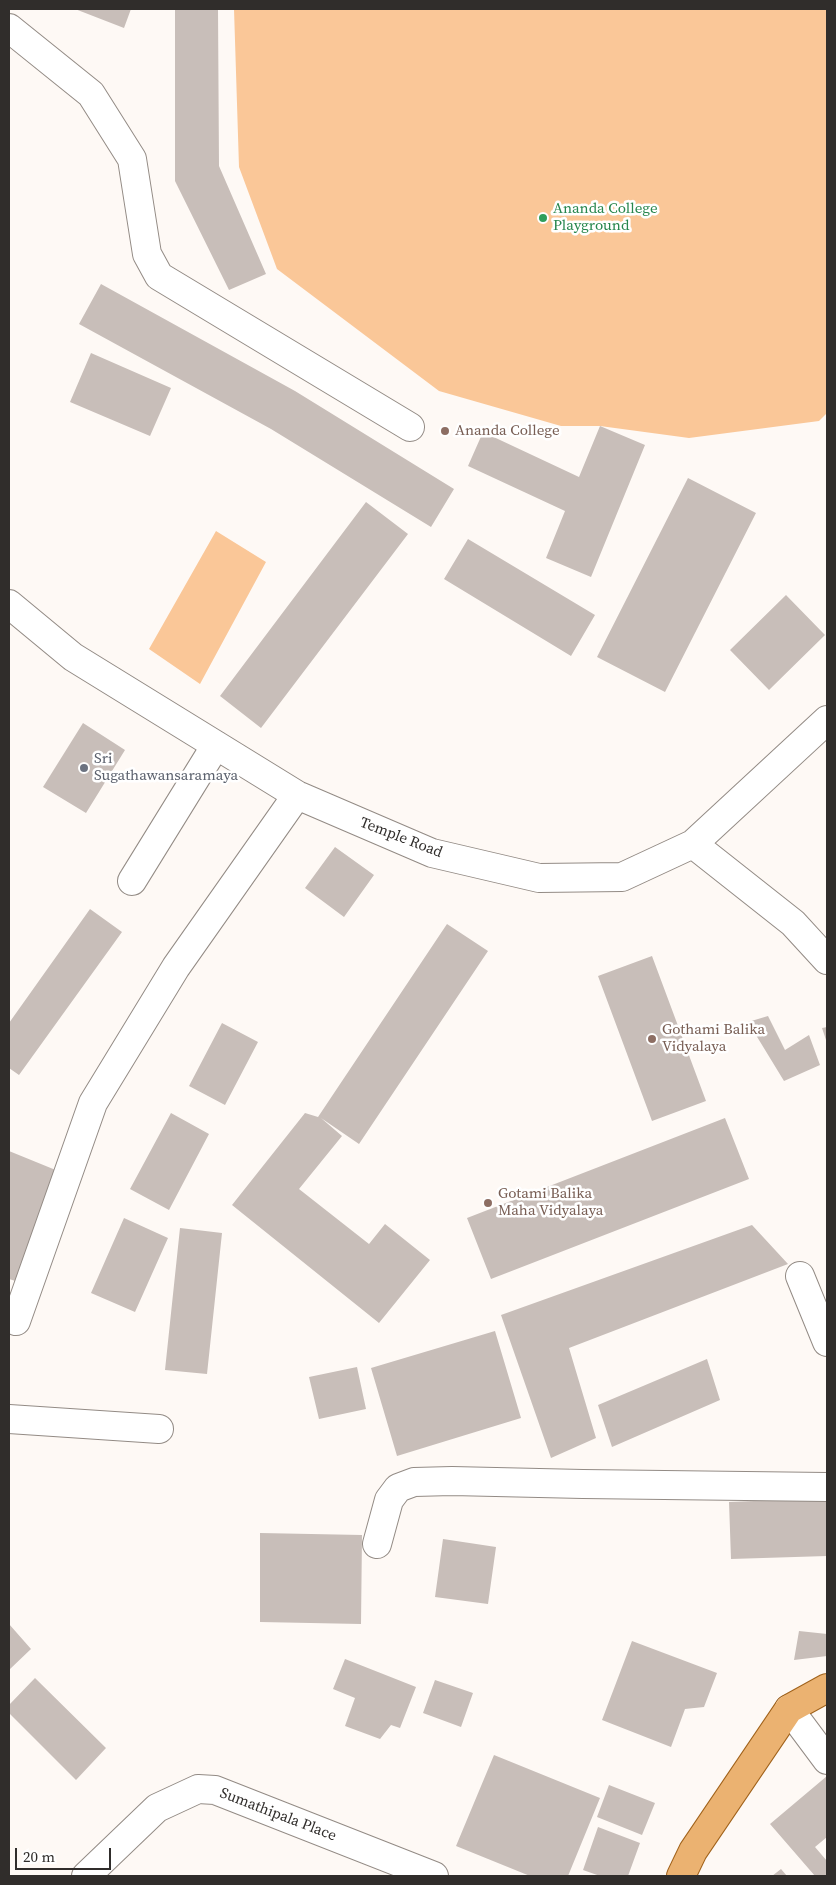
<!DOCTYPE html>
<html>
<head>
<meta charset="utf-8">
<style>
  body { margin:0 }
  #map { position:relative; width:836px; height:1885px; overflow:hidden; background:#fef9f5; font-family:"Source Serif 4",serif }
  canvas { display:block }
  .frame { position:absolute; inset:0; border:10px solid #302d2b; pointer-events:none }
  .scale { position:absolute; left:15px; top:1848px; width:96px; height:22px; box-sizing:border-box; border:2px solid #302d2b; border-top:0; padding-left:6px; font-size:15px; line-height:18px; white-space:nowrap; color:#302d2b; -webkit-text-stroke:4px #fff; paint-order:stroke }
</style>
</head>
<body>
<div id="map">
<canvas width="836" height="1885"></canvas>
<div class="frame"></div>
<div class="scale">20 m</div>
</div>
<script>
const ctx = document.querySelector('canvas').getContext('2d');
ctx.lineJoin = 'round';
function paint(path, color) {
  ctx.fillStyle = color;
  ctx.fill(path, 'evenodd');
}
function stroke(path, color, width, dash) {
  ctx.strokeStyle = color;
  ctx.lineWidth = width;
  ctx.lineCap = dash ? 'butt' : 'round';
  ctx.setLineDash(dash || []);
  ctx.stroke(path);
}
function write(font, color, halo, rows, align = 'center') {
  ctx.font = font + ' "Source Serif 4",serif';
  ctx.lineWidth = 5;
  ctx.setLineDash([]);
  ctx.textBaseline = 'middle';
  ctx.strokeStyle = halo;
  ctx.fillStyle = color;
  for (const [text, x, y, turn = 0] of rows) {
    ctx.save();
    ctx.translate(x, y);
    ctx.rotate((+turn || 0) * Math.PI / 180);
    ctx.textAlign = isNaN(turn) ? turn : align;
    if (halo) ctx.strokeText(text, 0, 0);
    ctx.fillText(text, 0, 0);
    ctx.restore();
  }
}
paint(new Path2D(`
  M234,9H827V413L819,421L689,438L600,426H561L439,391L277,269L239,167Z
  M216,531L266,562L200,684L149,649Z`), '#fac798');
paint(new Path2D(`
  M75,9H131L124,28Z
  M175,9H218L219,166L266,274L229,290L175,181Z
  M101,284L295,391L454,489L431,527L271,429L79,324Z
  M91,353L171,388L150,436L70,402Z
  M600,426L645,445L591,577L546,558L565,511L468,466L483,432L579,477Z
  M688,478L756,513L665,692L597,657Z
  M366,502L408,534L261,728L220,696Z
  M468,539L595,615L571,656L444,579Z
  M786,595L825,635L769,690L730,650Z
  M83,723L125,750L86,813L43,787Z
  M335,847L374,875L344,917L305,888Z
  M90,909L122,932L19,1075L9,1068V1023Z
  M447,924L488,951L359,1144L321,1118L342,1136L299,1189L369,1244L385,1224L430,1260L379,1323L232,1205L305,1113L318,1117Z
  M652,956L706,1101L652,1121L598,976Z
  M768,1016L785,1050L809,1035L820,1065L784,1081L748,1022Z
  M222,1023L258,1042L225,1105L189,1086Z
  M827,1027V1043L822,1028Z
  M171,1113L209,1134L169,1210L130,1189Z
  M725,1118L749,1179L491,1279L467,1218Z
  M9,1151L63,1173L19,1282L9,1279Z
  M124,1218L168,1238L135,1312L91,1293Z
  M752,1225L788,1264L569,1348L596,1438L551,1458L501,1315Z
  M180,1228L222,1233L207,1374L165,1370Z
  M495,1331L521,1418L397,1456L371,1368Z
  M707,1359L720,1400L612,1447L598,1405Z
  M357,1367L366,1409L319,1419L309,1377Z
  M827,1498V1556L731,1559L729,1502Z
  M260,1533L362,1535L361,1624L260,1622Z
  M443,1539L496,1547L488,1604L435,1597Z
  M9,1624L31,1649L9,1670Z
  M799,1631L827,1634V1656L794,1660Z
  M632,1641L717,1673L704,1707L685,1709L671,1747L602,1720Z
  M345,1659L416,1687L400,1728L391,1725L380,1739L345,1726L355,1698L333,1689Z
  M35,1678L106,1748L76,1780L9,1713V1705Z
  M435,1680L473,1693L461,1727L423,1713Z
  M494,1755L600,1798L568,1876H530L456,1846Z
  M827,1776V1837L815,1847L827,1861V1876H815L770,1824Z
  M609,1785L655,1803L642,1835L597,1817Z
  M598,1827L640,1843L628,1876H600L583,1870Z
  M781,1869L787,1876H772Z`), '#c8beb9');
const minor = new Path2D(`
  M9,28L91,94L132,159L147,254L159,276L410,427
  M9,604L73,657L297,795L432,853L539,878L622,877L693,844L827,720
  M693,844L793,923L827,960
  M132,881L216,745
  M800,1276L827,1342
  M16,1321L93,1103L176,967L297,795
  M9,1419L159,1429
  M377,1544L389,1500L398,1488L414,1482L452,1481L583,1484L827,1487
  M789,1709L827,1760
  M86,1876L157,1808L198,1789L215,1790L434,1876`);
const major = new Path2D(`
  M681,1876L693,1851L789,1709L827,1688`);
stroke(minor, '#938b85', 30);
stroke(major, '#a0621b', 30);
stroke(minor, '#fff', 28);
stroke(major, '#ebb271', 28);
for (const [x, y, r, color] of [
  [543,218,5,"#2e9e5b"],
  [445,431,5,"#8d6e63"],
  [84,768,5,"#6b7280"],
  [652,1039,5,"#8d6e63"],
  [488,1203,5,"#8d6e63"]
]) {
  const dot = new Path2D();
  dot.arc(x, y, r, 0, 2 * Math.PI);
  ctx.fillStyle = color;
  ctx.fill(dot);
  stroke(dot, '#fff', 2);
}
write('15px', '#27864d', '#fff', [
  ["Ananda College",553,209],
  ["Playground",553,226]
], 'left');
write('15px', '#785e54', '#fff', [
  ["Ananda College",455,431],
  ["Gothami Balika",662,1030],
  ["Vidyalaya",662,1047],
  ["Gotami Balika",498,1194],
  ["Maha Vidyalaya",498,1211]
], 'left');
write('15px', '#5b616d', '#fff', [
  ["Sri",94,759],
  ["Sugathawansaramaya",94,776]
], 'left');
write('15px', '#302d2b', '#fff', [
  ["Temple Road",401,838,21],
  ["Sumathipala Place",278,1815,21]
]);
</script>
</body>
</html>
